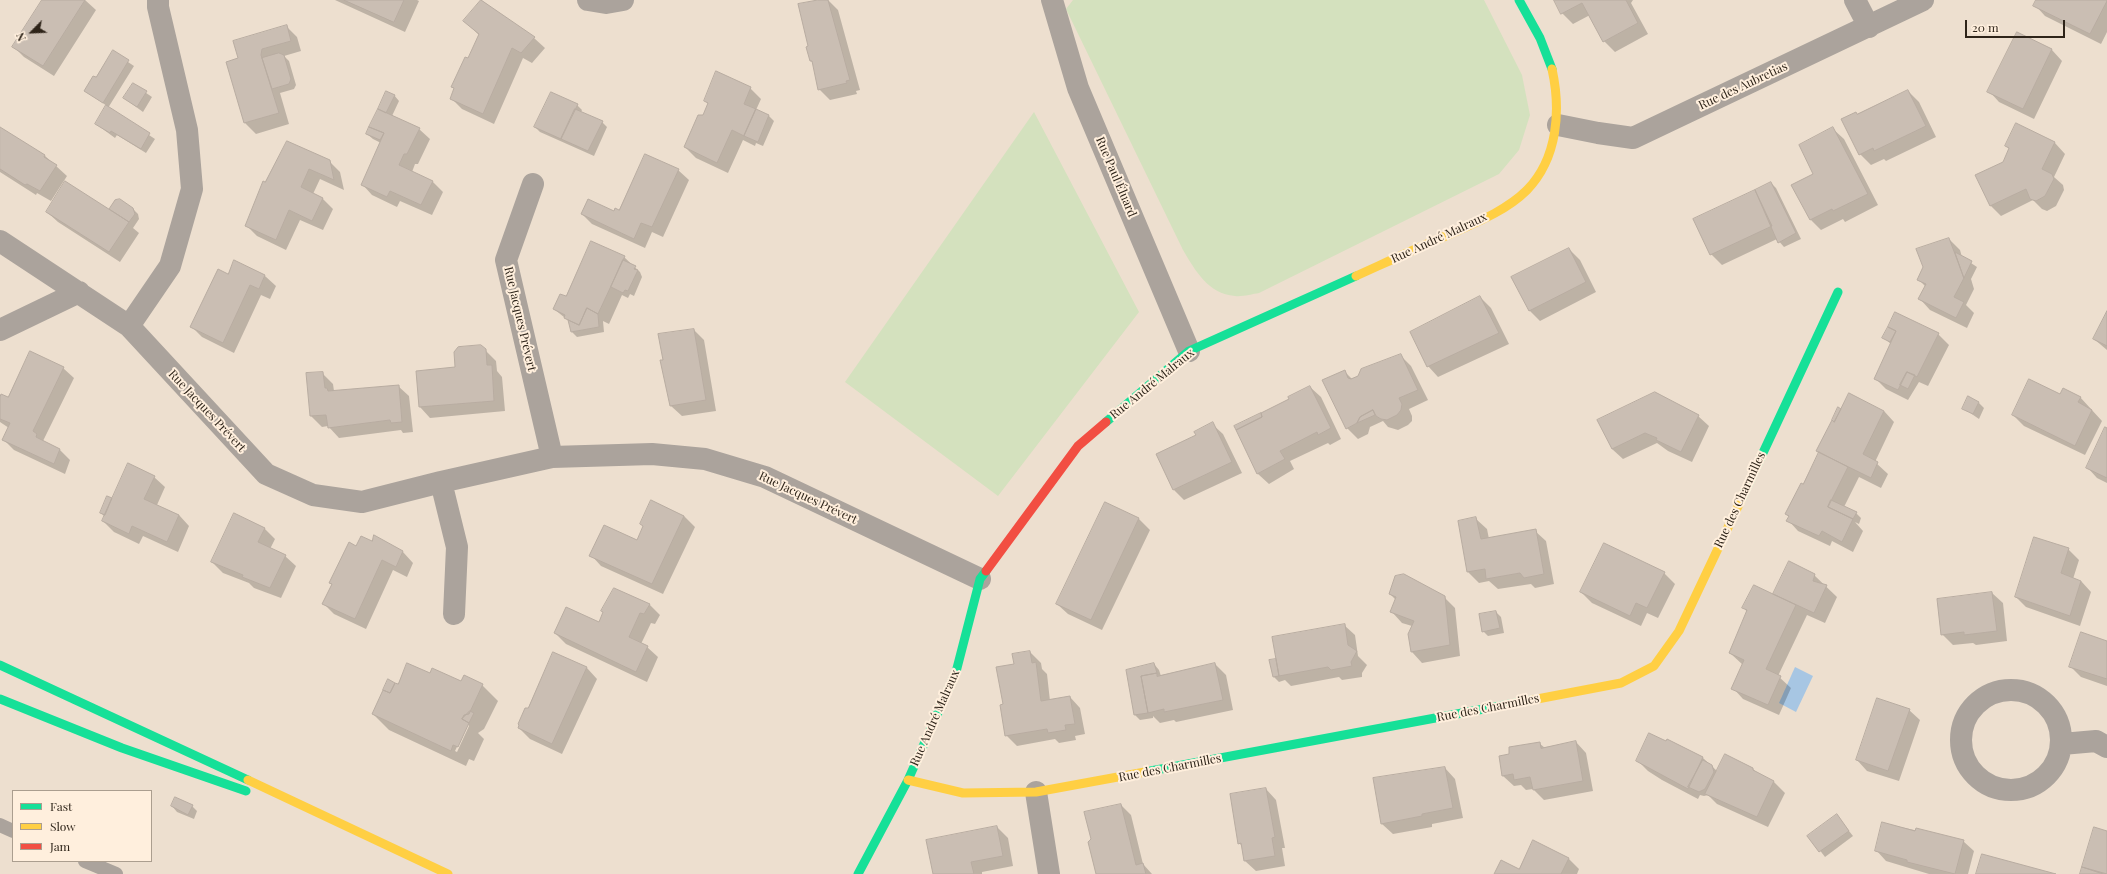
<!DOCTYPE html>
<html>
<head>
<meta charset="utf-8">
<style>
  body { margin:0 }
  #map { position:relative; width:2107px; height:874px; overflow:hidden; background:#eddfcf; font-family:"Playfair Display",serif }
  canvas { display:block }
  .legend { position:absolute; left:12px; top:790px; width:140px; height:72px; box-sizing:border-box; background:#ffefdd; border:1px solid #ab9e8f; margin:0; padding:5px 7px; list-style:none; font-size:12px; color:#2e2419 }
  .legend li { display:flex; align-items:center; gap:8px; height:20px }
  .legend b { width:20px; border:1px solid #ab9e8f }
  .north { position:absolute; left:12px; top:12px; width:40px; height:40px; -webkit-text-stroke:3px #ffefdd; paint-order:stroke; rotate:246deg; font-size:11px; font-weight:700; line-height:16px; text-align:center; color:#2e2419 }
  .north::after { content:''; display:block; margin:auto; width:14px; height:18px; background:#2e2419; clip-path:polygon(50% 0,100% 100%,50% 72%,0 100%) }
  .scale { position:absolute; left:1965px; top:20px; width:100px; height:18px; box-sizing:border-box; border:2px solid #2e2419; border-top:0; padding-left:5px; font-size:12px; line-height:14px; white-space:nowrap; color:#2e2419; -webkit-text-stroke:3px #ffefdd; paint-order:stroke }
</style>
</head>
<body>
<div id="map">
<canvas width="2107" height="874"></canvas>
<ul class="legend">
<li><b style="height:5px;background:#16e098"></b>Fast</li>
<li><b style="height:5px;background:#ffcf43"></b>Slow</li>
<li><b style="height:5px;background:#f24e42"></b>Jam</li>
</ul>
<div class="north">N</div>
<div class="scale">20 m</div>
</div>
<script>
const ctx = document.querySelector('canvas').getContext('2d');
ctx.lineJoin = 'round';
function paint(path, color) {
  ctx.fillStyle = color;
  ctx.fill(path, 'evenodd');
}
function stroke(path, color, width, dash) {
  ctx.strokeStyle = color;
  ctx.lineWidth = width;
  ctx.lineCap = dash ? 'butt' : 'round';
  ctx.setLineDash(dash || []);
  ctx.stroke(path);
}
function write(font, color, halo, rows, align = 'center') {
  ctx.font = font + ' "Playfair Display",serif';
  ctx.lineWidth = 4;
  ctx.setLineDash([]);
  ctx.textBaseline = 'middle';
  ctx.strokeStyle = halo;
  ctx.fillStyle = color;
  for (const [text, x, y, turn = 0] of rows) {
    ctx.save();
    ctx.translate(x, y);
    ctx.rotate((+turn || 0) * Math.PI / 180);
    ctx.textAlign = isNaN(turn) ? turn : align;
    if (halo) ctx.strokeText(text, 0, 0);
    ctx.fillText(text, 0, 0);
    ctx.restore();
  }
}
paint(new Path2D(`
  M1073,0H1484L1522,75L1530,115L1519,150L1499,174L1259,293C1252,294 1242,297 1235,296C1208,294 1195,270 1183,250L1066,9Z
  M1034,112L1139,312L998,496L845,382Z`), '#d4e1be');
paint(new Path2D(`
  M1795,667L1813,676L1796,712L1779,703Z`), '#a7c6e3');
paint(new Path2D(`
  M43,0H85L96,10L54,76L24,57L14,47Z
  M335,0H417L419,1L405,32Z
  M481,0L534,38L545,48L532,63L523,58L494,124L462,109L451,98L455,89L452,87L468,60L479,35L464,21Z
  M823,0H828L838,10L860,90L856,91L857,94L830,100L819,89L814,64L811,61L810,47Z
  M1555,0H1633L1631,3L1648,34L1615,52L1604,41L1590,15L1573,24L1562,13Z
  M2037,0H2107V32L2101,44L2045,16L2035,5Z
  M286,26L297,37L301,51L284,56L289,61L296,85L294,89L280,93L289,124L256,134L245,123L227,62L239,59Z
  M2017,33L2052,50L2062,61L2034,119L1999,102L1989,91Z
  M113,52L134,66L108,108L155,139L146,153L117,135L115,138L96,124L107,106L85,91L97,78Z
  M133,84L152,97L143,112L124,98Z
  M750,88L761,99L756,110L769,116L774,121L763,146L756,143L755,146L743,140L728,173L696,158L685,147L703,116L708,104L705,100Z
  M1908,91L1919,102L1936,137L1886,161L1884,159L1871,165L1860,154L1857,115Z
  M394,95L399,101L392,116L419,129L430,139L418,164H415L412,172L432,181L443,192L432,215L400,201L397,207L372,195L362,184L381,143L373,139L367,134Z
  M577,105L582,110L581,112L602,122L607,127L594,156L540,132L535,127Z
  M2016,124L2055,143L2065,154L2054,177L2063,185L2064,190L2056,206L2047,211L2042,209L2033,200L2001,216L1990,205L2010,149L2006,146Z
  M0,128L44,155L67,176L51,201L37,193L36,195L0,172Z
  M1833,129L1844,139L1878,205L1845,222L1843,219L1821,230L1811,220L1793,186L1815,174Z
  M329,161L340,172L344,190L320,179L313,194L322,198L333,209L323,230L300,220L286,250L257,236L246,225L265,184Z
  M678,170L689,180L663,237L652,232L645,248L592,224L582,214L620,211Z
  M1771,183L1776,188L1801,239L1784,247L1777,239L1722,265L1711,254Z
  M110,209H133L138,214L139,219L133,228L139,233L120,262L58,222L47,212L114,213Z
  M1949,239L1960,250L1962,257L1977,267L1971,279L1974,289L1966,305L1974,313L1967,328L1930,310L1920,299L1926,287L1918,279Z
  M1569,249L1580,260L1596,292L1540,321L1529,310Z
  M624,257L640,272L642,277L634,296L630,294L628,298L622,295L609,324L603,321L604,332L577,337L572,332L570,322L554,309L567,297Z
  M235,262L265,276L276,286L270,299L261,295L234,353L202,337L192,327L228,276Z
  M1480,297L1491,308L1509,344L1438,377L1428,366Z
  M1896,313L1938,334L1949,345L1928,386L1919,382L1908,400L1886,389L1875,378L1891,344L1884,338Z
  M2107,313V350L2094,339Z
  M694,330L704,340L716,411L682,416L671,406L664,360Z
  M485,350L496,361L497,371L502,377L505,411L430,418L420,407L456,368Z
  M1400,355L1411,366L1428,400L1409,409L1412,416V421L1408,425L1398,430L1388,427L1383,421L1370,427L1368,434L1358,439L1347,428L1344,371L1352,379Z
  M63,368L74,378L43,441L60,450L70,460L65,474L14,450L4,440L9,428L0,422V399H8Z
  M322,373L333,384L334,391L398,386L409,396L413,432L403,433L401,430L339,438L328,426L322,427L311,416Z
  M1310,387L1321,397L1341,439L1330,445L1328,443L1290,461L1294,469L1269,484L1258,474L1237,429Z
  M2060,395L2080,397L2102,421L2085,455L2024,426L2013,415Z
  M1979,403L1984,408L1979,419L1963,408Z
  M1884,411L1894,422L1875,462L1888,474L1881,488L1859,477L1844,507L1856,513L1861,518L1859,524L1855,522L1863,531L1853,552L1832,541L1830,546L1798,531L1788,520L1789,517L1786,514L1804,486Z
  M1698,416L1709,426L1692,462L1668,451L1657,443L1623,459L1612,449L1599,421Z
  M1212,424L1223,434L1242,473L1184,500L1174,490L1197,436Z
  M2107,429V483L2097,478L2087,467Z
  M154,477L165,487L157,505L179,515L189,526L178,552L143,536L139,544L114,532L103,521L105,517L101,513L108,497L113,500Z
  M652,501L684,516L695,527L663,594L601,566L591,555L637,542L644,527Z
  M1105,503L1139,519L1150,530L1102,630L1068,614L1057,604Z
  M1476,519L1487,529L1489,539L1535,531L1546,541L1554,584L1535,588L1531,584L1498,589L1489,581L1479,583L1468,572L1460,522Z
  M264,528L275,539L270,549L285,556L296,566L281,598L254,588L249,583L223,573L212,562Z
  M375,537L403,552L413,563L407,577L393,570L366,629L334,614L323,603L332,585L330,583L357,547L372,542Z
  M2068,549L2079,560L2073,579L2081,581L2091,592L2080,626L2026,607L2016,597Z
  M1790,562L1814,575L1837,597L1825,623L1807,615L1778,676L1791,688L1779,715L1743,699L1733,688L1743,665L1730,653L1747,612L1744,608L1774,595Z
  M1664,573L1675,584L1658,618L1647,613L1641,626L1592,603L1581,592Z
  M1992,593L2003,603L2007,641L1976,645L1973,643L1953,645L1942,634Z
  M1390,594L1444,597L1455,608L1460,656L1422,663L1412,652L1409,634L1412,626L1402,623L1392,612L1396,600Z
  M649,604L660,615L655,624L651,623L641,644L647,647L658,657L647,682L566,644L555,633L599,624Z
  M1496,612L1501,617L1504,633L1488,636L1483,631Z
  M1344,625L1355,635L1358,656L1367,665L1362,673V677L1342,680L1339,677L1291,686L1285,680L1279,682L1274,677L1276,660Z
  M2107,642V686L2081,677L2070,666Z
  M1030,652L1041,663L1042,669L1047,674L1050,701L1070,697L1080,708L1085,734L1075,736L1076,740L1059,743L1055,739L1017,746L1006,735L1004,705L1015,665Z
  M554,653L587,668L597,679L562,754L530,739L519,728Z
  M1154,664L1159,670L1161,676L1215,664L1226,675L1233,710L1176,722L1174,720L1160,723L1153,716V718L1140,720L1135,715L1127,670Z
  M431,674L461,682L464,676L482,685L498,701L484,729L478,733L484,739L474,761L469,759L466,766L389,730L373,714L398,685ZM468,724L469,726L457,752L455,751Z
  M1909,710L1920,720L1899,781L1867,771L1857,760Z
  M1667,740L1703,758L1717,771L1753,769L1758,774L1774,782L1785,793L1768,827L1717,804L1708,795L1704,796L1700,795L1698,799L1662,780L1648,771L1637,760Z
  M1576,742L1586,753L1593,791L1544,800L1533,789L1526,790L1521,785L1514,786L1503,776L1511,755L1539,743L1545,748Z
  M1445,768L1455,779L1463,818L1432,824V827L1393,834L1382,824L1374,779Z
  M1266,789L1276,800L1285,848H1282L1285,866L1256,871L1245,861L1243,847L1239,843Z
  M1121,805L1131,815L1143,864L1152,874H1097Z
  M172,806H192L197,811L194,819L177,812Z
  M1837,816L1853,836L1825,857L1809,836Z
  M1883,823L1963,841L1974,851L1968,874H1929L1886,861L1876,850Z
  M997,827L1008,838L1013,866L982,872V874H934Z
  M2095,829L2107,832V874H2081Z
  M1569,859L1579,869L1577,874H1496Z`), '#0003');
const building = new Path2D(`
  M42,0H85L43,66L12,47Z
  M344,0H404L394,22Z
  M481,0L535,37L521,53L512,48L483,114L450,99L454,88L451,87L465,57L468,58L479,34L463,21Z
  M818,0H828L850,80L846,81L847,83L818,90L812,61H810L806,47L808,46L798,4Z
  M1554,0H1626L1638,23L1603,42L1582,3L1561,14Z
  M2036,0H2107V1L2090,34L2033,6Z
  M287,25L291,41L262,49L261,55L279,113L244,123L226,62L238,58L233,41Z
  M2017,32L2052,49L2023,109L1987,92Z
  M113,50L129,60L103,103L84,91L93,76L96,77Z
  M279,53L284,55L291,79L289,84L272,89L262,58Z
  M716,71L751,87L744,104L756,109L744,136L732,130L717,163L684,147L698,115H703L708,103L704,101Z
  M133,83L147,91L137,107L123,98Z
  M1908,90L1926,126L1874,151L1873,148L1859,155L1841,119L1856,112L1857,114Z
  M386,91L395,95L386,113L378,109Z
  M551,92L578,104L561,139L534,127Z
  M106,105L150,133L141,149L111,131L110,133L95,124Z
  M378,109L420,128L407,154H404L399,165L433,181L421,205L390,191L387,197L361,185L384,133L369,127Z
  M575,109L603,121L588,151L561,139Z
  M756,109L769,115L758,142L744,136Z
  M2016,123L2055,142L2042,169L2052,174L2054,179L2045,196L2036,201L2030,199L2026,189L1990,206L1975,175L2003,162L2009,148L2005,146Z
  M0,127L45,155L44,157L57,165L40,191L27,184L25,185L0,169Z
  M369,127L384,133L380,140L366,134Z
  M1833,127L1868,194L1833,211L1832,209L1810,220L1791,185L1813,174L1799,145Z
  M287,141L330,160L334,180L309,169L301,187L323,198L312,221L289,210L276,240L245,226L263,181L265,182Z
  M645,154L679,169L652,227L641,223L634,239L581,214L588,199L614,211L615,208L619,210Z
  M65,181L129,222L109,252L46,212Z
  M1771,182L1796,233L1778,243L1755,190Z
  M1755,190L1772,226L1710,255L1693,219Z
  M120,199L133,208L135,214L129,222L109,209L115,200Z
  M1949,238L1964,278L1954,297L1964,302L1956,318L1918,299L1926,284L1917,280L1923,267L1916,249Z
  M591,241L625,256L598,314L587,308L579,325L564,318L565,315L553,309L560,294L566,296Z
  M1569,248L1586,282L1529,311L1511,277Z
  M1955,252L1972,261L1964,278Z
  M234,260L265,275L259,289L250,285L223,343L190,327L218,269L228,274Z
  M623,260L636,266L634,269L638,270L628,291L625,290L623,293L611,287Z
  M1480,296L1499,333L1427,367L1410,332Z
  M587,308L598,314L599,327L571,332L568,320L579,325Z
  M2107,311V346L2093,339Z
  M1895,312L1939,333L1917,377L1907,372L1898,390L1874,379L1896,331L1888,327Z
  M1888,327L1896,331L1890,342L1882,338Z
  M694,329L706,400L670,406L660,360H663L658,334Z
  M481,345L486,349L487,365H492L494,401L419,407L416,371L455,367L454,352L458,347Z
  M30,351L64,367L33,431L37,434L36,437L60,449L54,464L2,440L10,423L0,419V397L1,394L8,397Z
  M1401,354L1418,390L1399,398L1402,404L1401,410L1397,415L1387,420L1381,419L1376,416L1373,410L1360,417L1357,423L1346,429L1322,380L1345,370L1348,378L1351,379L1358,376L1361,369Z
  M323,372L325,388H327L328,391L399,385L402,422L391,423L390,420L328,428L326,415L310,416L306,373Z
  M1907,372L1915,375L1908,389L1900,385Z
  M2029,379L2060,394L2063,388L2081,397L2078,402L2092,410L2075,446L2012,415Z
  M1310,386L1331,428L1318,435L1317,432L1280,451L1285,459L1257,474L1236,430L1262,417L1261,413L1289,399L1288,397Z
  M1655,392L1699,415L1681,452L1656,440L1657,438L1645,433L1612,449L1597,420Z
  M1849,393L1884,411L1863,454L1878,462L1871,478L1816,451L1832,420L1834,422Z
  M1968,396L1979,402L1973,414L1962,409Z
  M1838,407L1841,409L1834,422L1832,420Z
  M1373,410L1375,415L1357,423L1360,417Z
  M1261,413L1262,417L1236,430L1234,426Z
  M1213,422L1232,462L1173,490L1156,454L1196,435L1194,432Z
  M2105,427L2107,428V478L2086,468Z
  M1819,452L1848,467L1828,507L1853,519L1842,542L1822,531L1819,536L1786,521L1789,516L1785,514L1801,483L1803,484Z
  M128,463L155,476L144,499L179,515L167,542L132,526L129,534L102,521Z
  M107,496L112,498L105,515L100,513Z
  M651,500L684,516L652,584L589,556L604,525L637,540L643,526L640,524Z
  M1831,500L1857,512L1853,519L1828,507Z
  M1105,502L1139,518L1091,620L1056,604Z
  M234,513L265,528L258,542L286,555L270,588L242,577L243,575L211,562Z
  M1476,517L1481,539L1536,529L1544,574L1524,578L1520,573L1486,579L1485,569L1467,572L1458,521Z
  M374,535L403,551L396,567L382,560L355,619L322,604L332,584L329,583L349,542L356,546L361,536L372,541Z
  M2034,537L2069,548L2061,573L2081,581L2070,616L2015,597Z
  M1604,543L1665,572L1647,608L1636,603L1630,616L1580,592Z
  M1789,561L1815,574L1813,581L1827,585L1814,613L1773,594Z
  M1404,574L1445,596L1450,645L1411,652L1408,634L1414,621L1390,612L1396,597L1389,594L1395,576Z
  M1754,585L1796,605L1766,669L1781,676L1768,705L1731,689L1744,660L1729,653L1747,610L1742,608Z
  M614,588L650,604L644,614L640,613L629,637L648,646L636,672L554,633L566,607L599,622L603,612L601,611Z
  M1992,592L1997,631L1964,635V632L1941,635L1937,599Z
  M1496,611L1500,628L1482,632L1479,614Z
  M1345,624L1348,645L1357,651L1351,662L1352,666L1331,670L1328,667L1279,676L1272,637Z
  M2081,632L2107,641V679L2069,667Z
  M1030,651L1032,663L1036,662L1041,701L1070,696L1075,724L1065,725L1066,730L1048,733L1047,729L1005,736L1000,705L1003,704L996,667L1014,664L1012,654Z
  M553,652L587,667L552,744L518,728L519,725L518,724L525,708H528Z
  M1276,659L1279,676L1273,677L1269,660Z
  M407,663L430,673L432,668L461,681L464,675L483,684L469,714L464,715L462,719L469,723L458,747L453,745L451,751L372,714L383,690L390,693L395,683L398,684Z
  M1154,663L1157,673L1141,676L1148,713L1134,715L1126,670Z
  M1215,663L1223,700L1164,712V709L1148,713L1141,676L1157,673V676Z
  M388,679L395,683L390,693L383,690Z
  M1877,698L1910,709L1888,771L1856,760Z
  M470,711L474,713L469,723L462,719Z
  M1649,733L1666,741L1667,739L1703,757L1688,789L1636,761Z
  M1576,741L1583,781L1533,790L1530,777L1514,780L1513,774L1502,776L1499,756L1509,754V747L1540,742L1541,748Z
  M1725,754L1753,768V770L1774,781L1757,817L1705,794Z
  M1703,760L1712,765L1714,772L1705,789L1699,792L1688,787Z
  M1445,767L1453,808L1422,814V816L1381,824L1373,778Z
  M1266,788L1275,837L1272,838L1275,856L1244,861L1241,843L1238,844L1230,794Z
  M175,797L193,805L188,815L171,806Z
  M1121,804L1136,865L1143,863L1146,874H1096L1088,842L1091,839L1084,812Z
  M1837,814L1849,831L1819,852L1807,836Z
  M1882,822L1915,831L1916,828L1964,840L1955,874L1907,862V860L1875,851Z
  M997,826L1003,856L971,862L974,874H933L926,840Z
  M2094,827L2107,831V874L2082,867Z
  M1533,840L1569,858L1561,874H1494L1501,860L1519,869Z
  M1982,854L2056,874H1976Z
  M2082,867L2103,874H2080Z`);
paint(building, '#cabeb3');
stroke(building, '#b8aca1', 1);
stroke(new Path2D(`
  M0,825L13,831
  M85,861L116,874`), '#aba39c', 14);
stroke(new Path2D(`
  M588,0L606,3L623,0
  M1052,0L1078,88L1189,351
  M1855,0L1869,27
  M1558,125L1598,133L1633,138L1923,0
  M533,184L506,260L552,457
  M0,241L129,326L266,474L313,495L362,502L441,482L552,457L652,454L705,459L765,477L980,579
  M129,326L170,266L192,189L187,130L158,7V0
  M0,330L79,292
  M441,482L457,547L454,614
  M1961 740a50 50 0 1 1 100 0a50 50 0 1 1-100 0Z
  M2062,744L2096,741L2107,747
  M1036,792L1049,874`), '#aba39c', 22);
stroke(new Path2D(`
  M1519,0L1540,38L1552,69
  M1106,422L1189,351L1356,276
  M1741,500L1838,292
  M0,665L248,780
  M0,699L122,748L246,791
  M1145,772L1532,700
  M858,874L908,780L956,672L980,579L986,571`), '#16e098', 9);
stroke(new Path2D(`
  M1356,276C1387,262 1417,248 1448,235C1475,223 1506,211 1527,190C1558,158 1561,110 1552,69
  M1532,700L1621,683L1654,666L1679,631L1741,500
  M248,780L448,874
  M908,780L963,793L1036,792L1145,772`), '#ffcf43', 9);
stroke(new Path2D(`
  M986,571L1078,446L1106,422`), '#f24e42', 9);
write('12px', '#2e2419', '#ffefdd', [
  ["Rue des Aubretias",1743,86,-25],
  ["Rue Paul Éluard",1116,177,67],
  ["Rue André Malraux",1439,238,-25],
  ["Rue Jacques Prévert",520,319,77],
  ["Rue André Malraux",1152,384,-39],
  ["Rue Jacques Prévert",207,411,47],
  ["Rue Jacques Prévert",808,498,25],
  ["Rue des Charmilles",1740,500,-65],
  ["Rue des Charmilles",1488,708,-11],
  ["Rue André Malraux",935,718,-66],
  ["Rue des Charmilles",1170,768,-11]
]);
</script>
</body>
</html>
